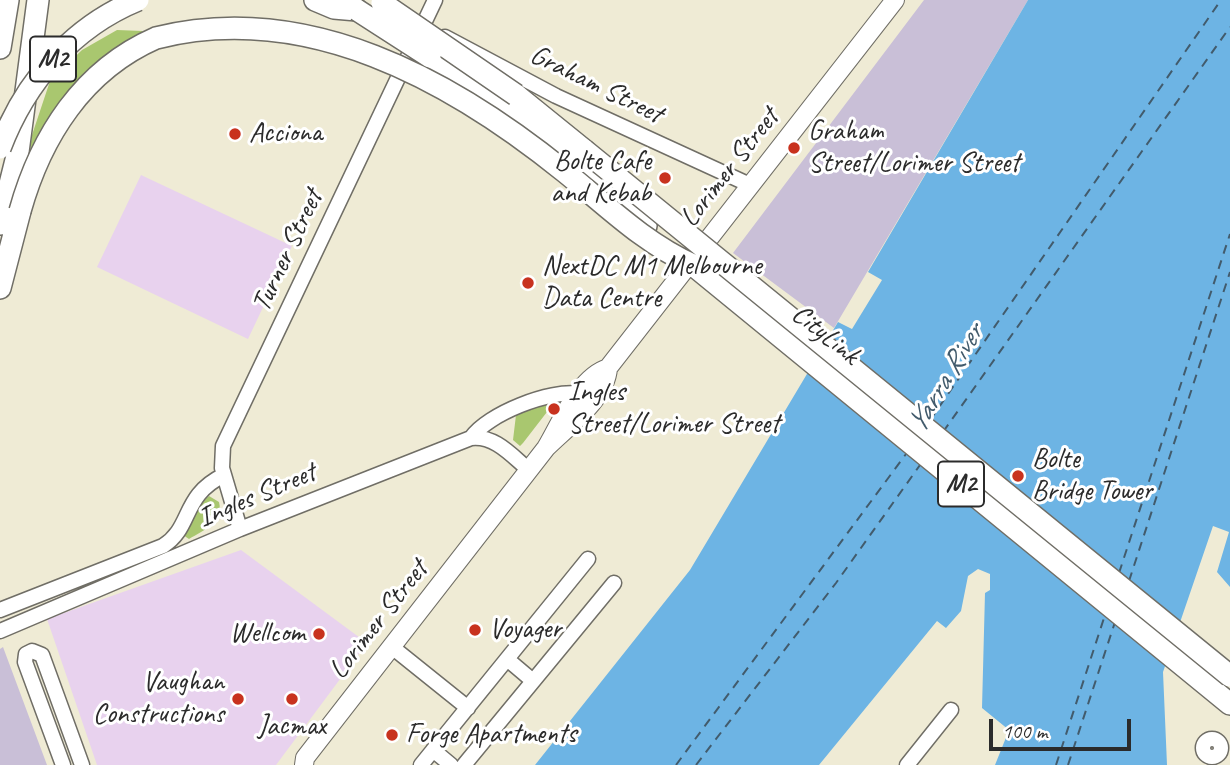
<!DOCTYPE html>
<html>
<head>
<meta charset="utf-8">
<style>
  body { margin:0 }
  #map { position:relative; width:1230px; height:765px; overflow:hidden; background:#efebd5; font-family:Caveat,sans-serif }
  canvas { display:block }
  .scale { position:absolute; left:989px; top:719px; width:142px; height:32px; box-sizing:border-box; border:4px solid #2b2b2b; border-top:0; padding-left:9px; font-size:21px; line-height:24px; white-space:nowrap; color:#2b2b2b; -webkit-text-stroke:5px #fff; paint-order:stroke }
</style>
</head>
<body>
<div id="map">
<canvas width="1230" height="765"></canvas>
<div class="scale">100 m</div>
</div>
<script>
const ctx = document.querySelector('canvas').getContext('2d');
ctx.lineJoin = 'round';
function paint(path, color) {
  ctx.fillStyle = color;
  ctx.fill(path, 'evenodd');
}
function stroke(path, color, width, dash) {
  ctx.strokeStyle = color;
  ctx.lineWidth = width;
  ctx.lineCap = dash ? 'butt' : 'round';
  ctx.setLineDash(dash || []);
  ctx.stroke(path);
}
function write(font, color, halo, rows, align = 'center') {
  ctx.font = font + ' Caveat,sans-serif';
  ctx.lineWidth = 6;
  ctx.setLineDash([]);
  ctx.textBaseline = 'middle';
  ctx.strokeStyle = halo;
  ctx.fillStyle = color;
  for (const [text, x, y, turn = 0] of rows) {
    ctx.save();
    ctx.translate(x, y);
    ctx.rotate((+turn || 0) * Math.PI / 180);
    ctx.textAlign = isNaN(turn) ? turn : align;
    if (halo) ctx.strokeText(text, 0, 0);
    ctx.fillText(text, 0, 0);
    ctx.restore();
  }
}
paint(new Path2D(`
  M141,175L292,246L248,339L97,267Z
  M241,550L367,643L276,765H97L47,619Z`), '#e8d2ee');
paint(new Path2D(`
  M924,0H1028L834,328L733,253Z
  M3,647L47,765H0V649Z`), '#c9bfd7');
paint(new Path2D(`
  M117,30L143,31L73,88L54,111L29,156L32,135L50,81L82,50Z
  M557,399L523,443L520,446L513,440L516,415Z
  M209,496L219,502C224,522 204,530 189,539L183,535L198,506Z`), '#a9c76f');
paint(new Path2D(`
  M1028,0H1230V587L1217,572L1229,532L1213,526L1163,672L1167,765H995L1009,730L982,708L985,593L990,590V574L978,569L968,576L961,611L946,628L937,621L819,765H535L690,570L838,322L852,329L882,280L868,272Z`), '#6db4e4');
stroke(new Path2D(`
  M930,420L1221,0
  M943,432L1230,27
  M1119,573L1230,234
  M1129,581L1230,272
  M676,765L906,454
  M696,765L836,583L920,465
  M1056,765L1105,615
  M1068,765L1115,622`), '#425b6c', 2, [9, 7]);
const minor = new Path2D(`
  M445,37L556,96L750,185
  M471,438C487,414 551,389 579,394
  M240,529L222,468L223,446L435,0
  M0,610L163,546C193,527 181,496 224,475
  M0,631L240,529L471,438C495,435 512,456 529,470
  M392,647L468,708
  M507,659L533,681
  M1203 748a9 9 0 1 1 18 0a9 9 0 1 1-18 0Z
  M433,750L451,765
  M63,765L25,662L26,654L32,651L42,655L82,765
  M421,765L588,559
  M464,765L614,583
  M907,765L951,710`);
const major = new Path2D(`
  M546,448C567,427 606,399 608,368L895,0
  M304,765L305,758L546,448C561,423 579,377 608,368`);
const highway = new Path2D(`
  M315,0L334,8L357,10
  M0,48L8,0
  M430,57L544,142L646,226
  M516,95L584,150
  M0,224L18,152L38,0
  M693,265L1230,704
  M0,288L20,211`);
stroke(minor, '#706e66', 17);
stroke(major, '#706e66', 20);
stroke(highway, '#706e66', 24);
stroke(minor, '#fff', 14);
stroke(major, '#fff', 18);
stroke(highway, '#fff', 21);
const highwayBridge = new Path2D(`
  M382,3L516,95
  M357,10L430,57
  M0,148C25,82 72,27 138,0
  M584,150L1230,676
  M20,211C41,136 83,70 156,38C307,0 451,80 565,172C606,205 644,243 693,265`);
stroke(highwayBridge, '#706e66', 24, []);
stroke(highwayBridge, '#fff', 21);
for (const [x, y, r, color] of [
  [235,134,7,"#c8321e"],
  [794,148,7,"#c8321e"],
  [665,178,7,"#c8321e"],
  [528,283,7,"#c8321e"],
  [554,409,7,"#c8321e"],
  [1018,476,7,"#c8321e"],
  [475,630,7,"#c8321e"],
  [319,634,7,"#c8321e"],
  [238,699,7,"#c8321e"],
  [292,699,7,"#c8321e"],
  [392,735,7,"#c8321e"]
]) {
  const dot = new Path2D();
  dot.arc(x, y, r, 0, 2 * Math.PI);
  ctx.fillStyle = color;
  ctx.fill(dot);
  stroke(dot, '#fff', 2.5);
}
for (const [x, y, w] of [
  [53,59,46],
  [961,484,46]
]) {
  const box = new Path2D();
  box.roundRect(x - w / 2, y - 22.5, w, 45, 5);
  ctx.fillStyle = '#fff';
  ctx.fill(box);
  stroke(box, '#2b2b2b', 2);
}
write('bold 26px', '#2b2b2b', null, [
  ["M2",53,59],
  ["M2",961,484]
]);
write('28px', '#2b2b2b', '#fff', [
  ["Graham Street",596,85,26],
  ["Lorimer Street",730,168,-52],
  ["Turner Street",288,251,-65],
  ["CityLink",825,335,39],
  ["Ingles Street",257,496,-23],
  ["Lorimer Street",379,620,-52]
]);
write('28px', '#2b2b2b', '#fff', [
  ["Graham",808,132],
  ["Street/Lorimer Street",808,164],
  ["Acciona",249,134],
  ["Bolte Cafe",651,162,"right"],
  ["and Kebab",651,194,"right"],
  ["NextDC M1 Melbourne",542,267],
  ["Data Centre",542,299],
  ["Ingles",568,393],
  ["Street/Lorimer Street",568,425],
  ["Bolte",1032,460],
  ["Bridge Tower",1032,492],
  ["Voyager",489,630],
  ["Wellcom",305,634,"right"],
  ["Vaughan",224,683,"right"],
  ["Constructions",224,715,"right"],
  ["Jacmax",292,727,"center"],
  ["Forge Apartments",406,735]
], 'left');
write('italic 30px', '#425b6c', '#fff', [
  ["Yarra River",946,379,-59]
]);
</script>
</body>
</html>
